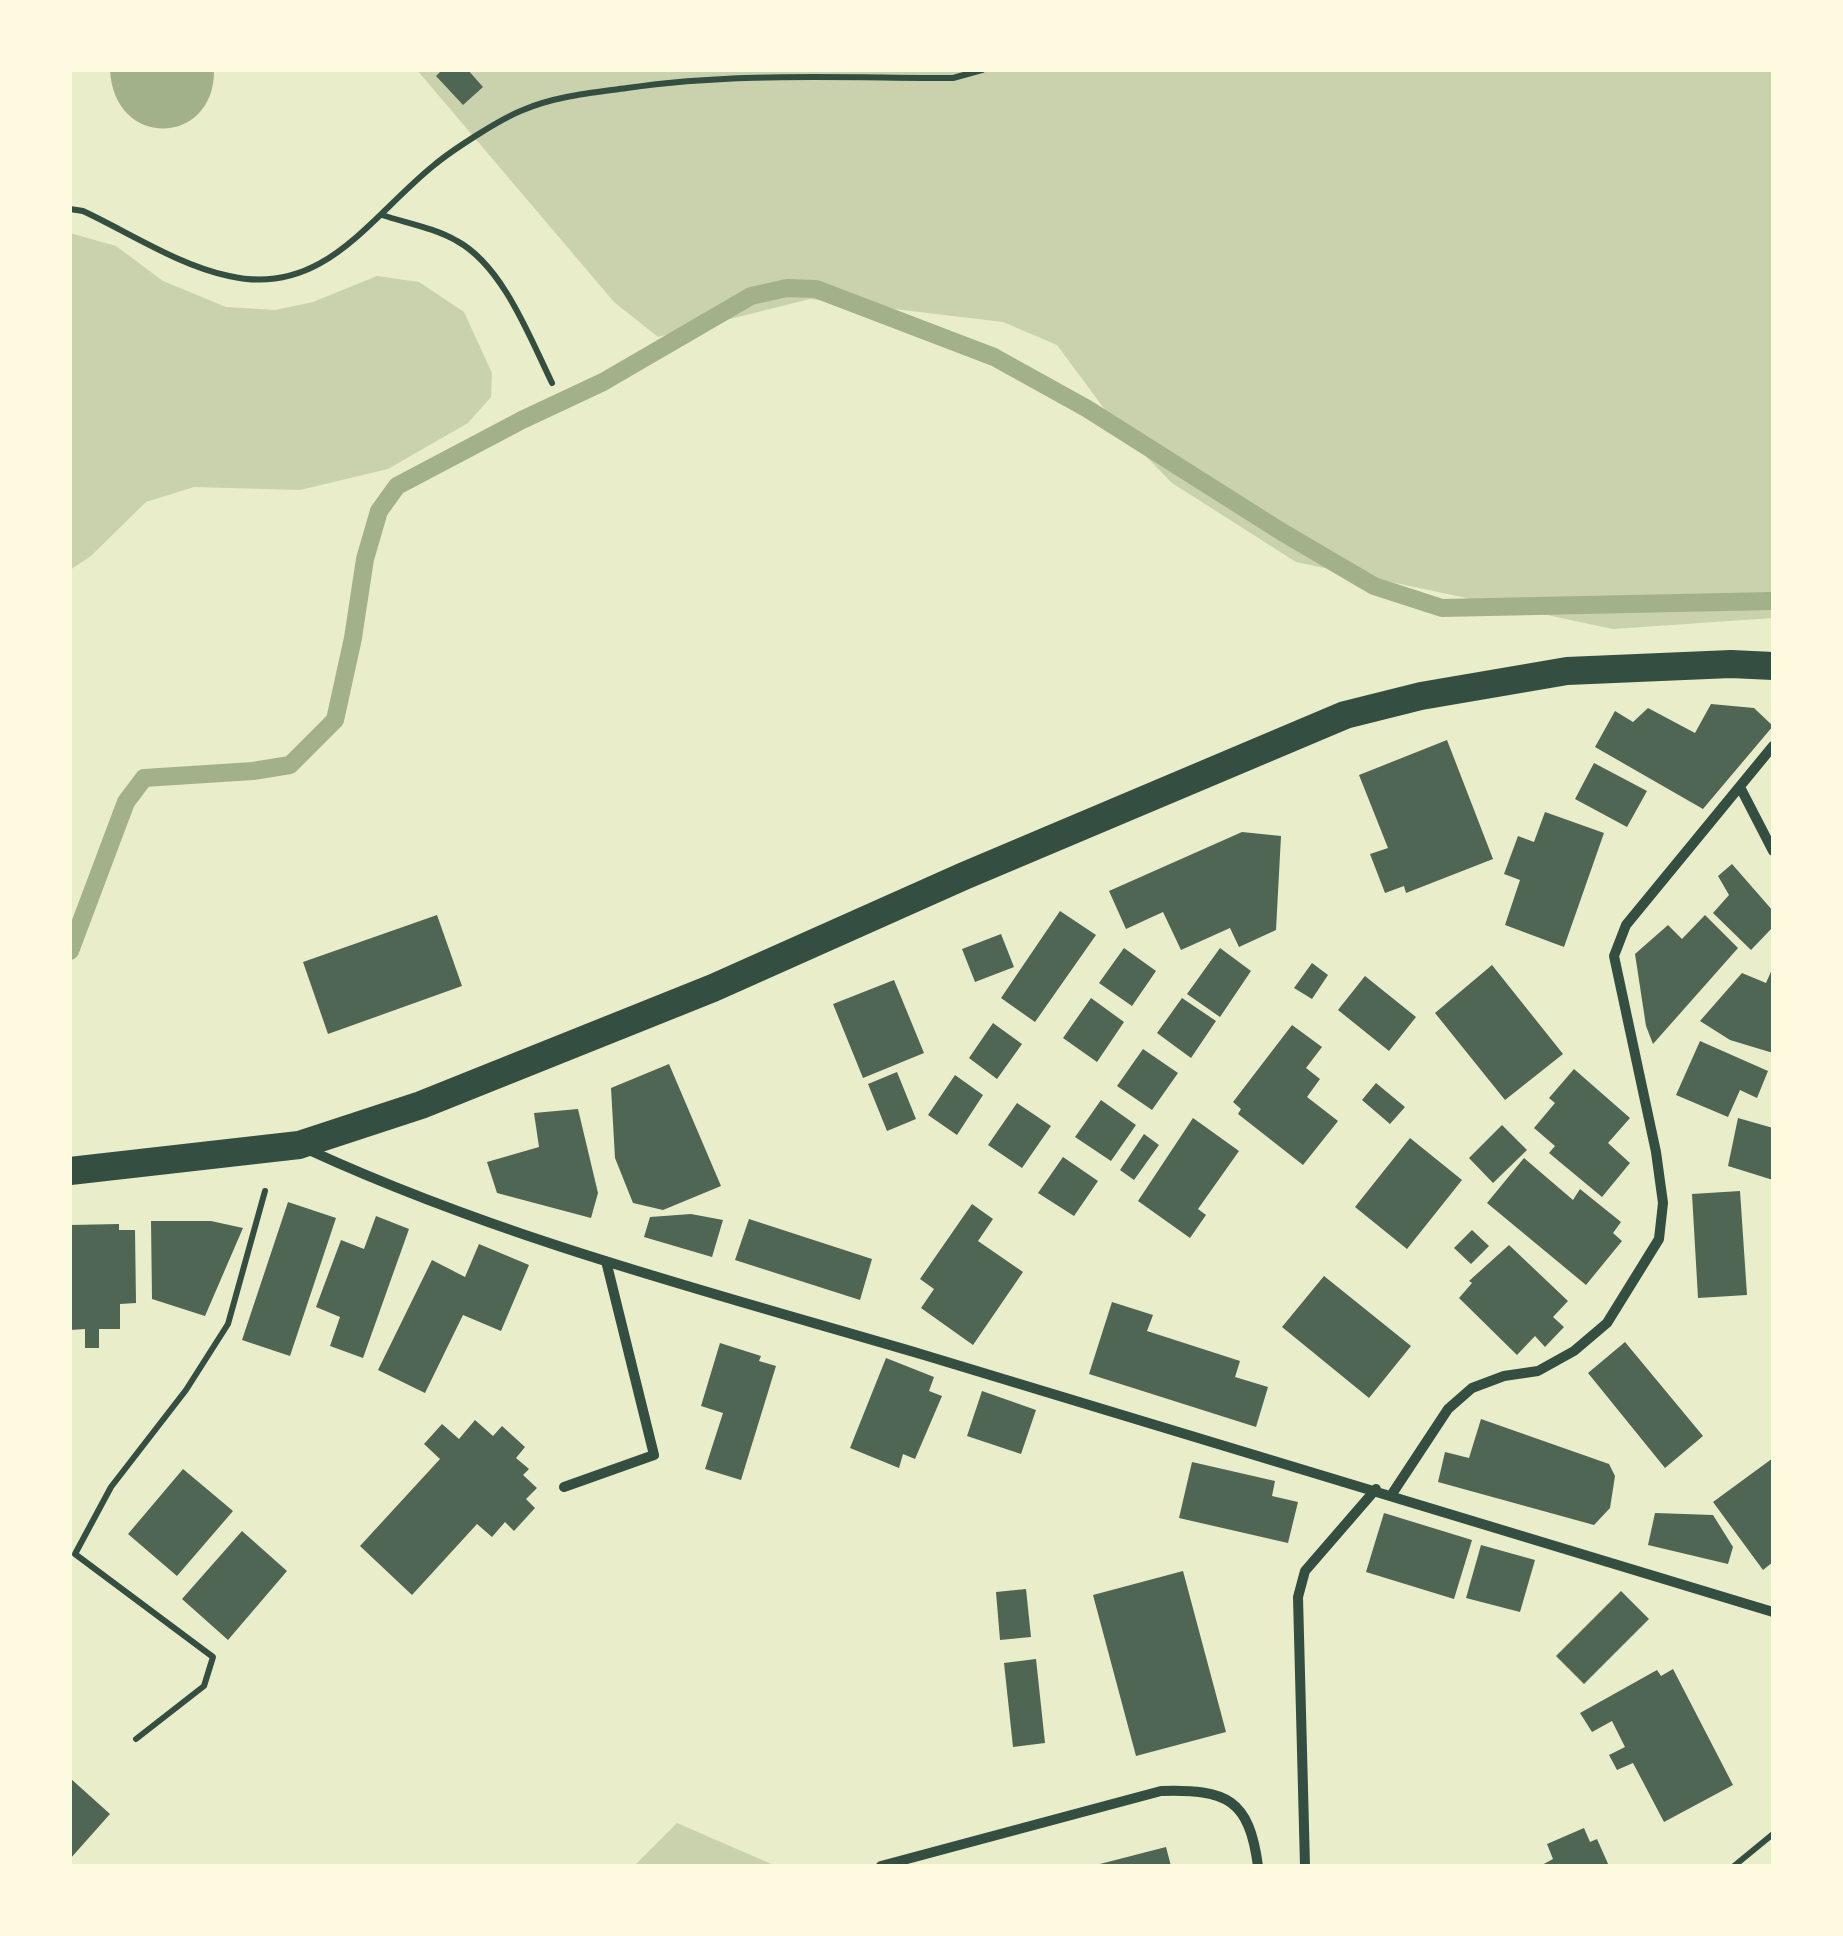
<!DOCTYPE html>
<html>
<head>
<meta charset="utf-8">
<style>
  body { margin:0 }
  #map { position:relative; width:1843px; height:1936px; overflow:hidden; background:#e9edc9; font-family:Spectral,serif }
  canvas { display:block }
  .frame { position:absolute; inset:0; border:72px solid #fefae0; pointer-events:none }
</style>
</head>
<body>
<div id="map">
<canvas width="1843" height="1936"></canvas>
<div class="frame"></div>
</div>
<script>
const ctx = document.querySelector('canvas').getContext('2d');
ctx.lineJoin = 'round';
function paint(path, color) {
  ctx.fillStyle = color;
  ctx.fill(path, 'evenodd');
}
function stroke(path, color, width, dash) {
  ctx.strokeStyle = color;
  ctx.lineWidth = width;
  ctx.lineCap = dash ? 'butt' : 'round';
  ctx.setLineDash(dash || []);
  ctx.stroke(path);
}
paint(new Path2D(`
  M417,70H1773V618L1613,629L1296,562L1172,483L1120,430L1057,345L1003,322L810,299L658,337L614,302Z
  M70,233L116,246L163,281L226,307L275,310L313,302L377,276L419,282L464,312L492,373L491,397L468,423L388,469L300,490L194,487L146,502L91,556L70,570Z
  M677,1823L776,1866H634Z`), '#cad2ad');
paint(new Path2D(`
  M110,70H214C215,146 114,150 110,70Z`), '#a3b18a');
stroke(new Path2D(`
  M70,951L126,802L144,778L253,771L290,765L335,720L353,638L365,559L379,511L397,486L522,420L603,382L751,296L787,288L816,289L994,357L1086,408L1282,532L1374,586L1442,608L1773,601`), '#a3b18a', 18);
paint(new Path2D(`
  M442,70H468L483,87L463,105L436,76Z
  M1711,704L1754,708L1773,726L1703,809L1595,747L1615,711L1633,722L1648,708L1695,733Z
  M1447,740L1493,859L1406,893L1404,886L1385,893L1370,854L1388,848L1359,775Z
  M1594,763L1647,791L1627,827L1575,799Z
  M1545,812L1604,833L1564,947L1505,925L1520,880L1504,874L1518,836L1534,842Z
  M1242,832L1281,836L1276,930L1239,947L1230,928L1181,950L1163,912L1126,929L1109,891Z
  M1732,864L1773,911V927L1751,950L1713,913L1729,895L1718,876Z
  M1060,911L1096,935L1035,1022L1001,998Z
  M437,915L462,986L328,1034L303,962Z
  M1705,915L1738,948L1653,1044L1646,1026L1635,954L1668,925L1682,939Z
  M1001,934L1014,967L975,982L962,949Z
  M1124,948L1156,971L1132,1006L1099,983Z
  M1220,948L1251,971L1220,1017L1187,994Z
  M1312,963L1328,975L1312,999L1294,988Z
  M1492,965L1563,1054L1505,1100L1435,1013Z
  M1773,967V1053L1730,1040L1700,1021L1742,973L1766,983Z
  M1365,976L1416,1017L1389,1051L1338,1010Z
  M894,980L924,1053L863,1078L833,1004Z
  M1091,998L1124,1022L1097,1062L1063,1038Z
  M1182,998L1216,1021L1191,1058L1157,1033Z
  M993,1023L1022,1044L997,1079L969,1058Z
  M1292,1025L1322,1047L1306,1068L1320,1079L1307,1097L1338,1121L1303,1165L1238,1114L1241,1109L1233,1102Z
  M1700,1041L1768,1071L1757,1098L1740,1090L1728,1117L1676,1095Z
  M1143,1049L1178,1073L1152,1110L1117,1086Z
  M669,1064L721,1186L663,1210L633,1203L615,1158L611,1088Z
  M1574,1069L1630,1118L1608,1143L1630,1163L1602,1197L1549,1153L1555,1146L1534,1128L1555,1103L1549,1098Z
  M897,1072L916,1119L887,1131L868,1084Z
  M955,1075L983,1095L957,1135L928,1115Z
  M1376,1083L1405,1107L1390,1124L1362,1100Z
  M1101,1100L1136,1125L1111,1161L1075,1137Z
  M1017,1103L1051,1126L1022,1168L988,1145Z
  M578,1109L598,1193L591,1218L497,1193L487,1162L539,1147L534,1113Z
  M1193,1118L1239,1151L1198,1209L1206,1215L1190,1238L1138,1201Z
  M1738,1118L1773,1128V1180L1728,1166Z
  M1502,1125L1527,1150L1493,1183L1469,1158Z
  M1144,1134L1159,1145L1134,1180L1120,1170Z
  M1410,1138L1462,1180L1407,1249L1355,1207Z
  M1063,1157L1098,1181L1074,1216L1038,1193Z
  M1524,1158L1573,1200L1580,1189L1621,1222L1613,1233L1622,1241L1586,1285L1487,1203Z
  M1740,1191L1747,1295L1698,1298L1692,1194Z
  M288,1202L336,1218L290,1356L242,1340Z
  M972,1204L993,1219L978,1241L1023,1272L973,1345L921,1308L934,1289L920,1279Z
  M691,1214L723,1220L712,1257L644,1237L650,1217Z
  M376,1216L409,1229L363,1358L330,1346L340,1317L316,1307L341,1240L364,1249Z
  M749,1219L872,1259L860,1300L735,1260Z
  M151,1221H211L243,1228L205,1316L152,1299Z
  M119,1224V1230H135L136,1303L120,1304V1329H99V1348H85V1329L70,1330V1225Z
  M1472,1230L1489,1246L1471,1264L1454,1248Z
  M479,1244L529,1265L501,1331L463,1315L425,1393L378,1370L432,1260L465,1277Z
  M1509,1245L1568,1301L1553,1317L1564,1327L1545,1347L1535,1336L1517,1355L1459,1298L1472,1283L1469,1281Z
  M1324,1276L1411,1346L1369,1398L1282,1327Z
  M1112,1302L1153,1315L1147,1331L1240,1361L1235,1377L1268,1387L1256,1427L1089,1374Z
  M1625,1342L1703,1436L1665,1468L1588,1373Z
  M720,1343L761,1356L759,1361L776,1366L741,1480L705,1469L723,1413L701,1406Z
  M886,1358L934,1377L929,1391L942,1396L915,1459L903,1454L899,1468L850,1448Z
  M982,1391L1036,1410L1021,1454L967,1436Z
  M1481,1419L1609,1464L1615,1476L1610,1508L1594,1525L1438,1482L1445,1452L1469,1458Z
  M475,1420L493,1436L502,1426L525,1447L516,1458L529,1469L523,1475L537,1488L526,1499L535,1508L514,1531L505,1522L492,1537L477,1524L412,1595L360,1546L440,1459L424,1444L442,1424L459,1439Z
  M1773,1458V1562L1763,1570L1713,1502Z
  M1192,1462L1275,1481L1272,1496L1298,1502L1288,1543L1179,1518Z
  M183,1469L233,1511L177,1576L128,1534Z
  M1384,1513L1472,1540L1454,1599L1366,1572Z
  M1655,1513L1713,1515L1733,1547L1728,1564L1648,1545Z
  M242,1531L287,1571L228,1640L182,1599Z
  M1481,1545L1535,1560L1520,1612L1466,1598Z
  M1183,1571L1226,1732L1136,1756L1093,1595Z
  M1026,1589L1031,1637L1000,1640L996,1592Z
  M1621,1591L1649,1619L1584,1684L1556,1656Z
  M1036,1659L1045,1743L1013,1747L1004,1663Z
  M1673,1669L1733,1785L1664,1822L1633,1763L1617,1770L1609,1755L1625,1747L1612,1721L1592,1732L1580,1713L1657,1670L1661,1676Z
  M70,1778L110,1814L70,1859Z
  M1584,1828L1590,1842L1597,1839L1609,1866H1540L1553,1859L1547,1844Z
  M1166,1847L1171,1866H1097L1096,1865Z`), '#4f6655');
stroke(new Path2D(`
  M70,209L83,211C130,233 178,265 229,276C323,298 370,217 433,166C452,150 500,119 523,110C556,96 591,93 627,88C734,72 845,78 953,78L982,70
  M382,215C406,223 435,228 457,241C503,266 530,338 552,383
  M136,1739L204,1686L213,1657L75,1554L111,1487L186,1390L228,1324L265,1191
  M1734,1866L1773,1834`), '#344e41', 6);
stroke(new Path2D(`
  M1740,787L1773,851
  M309,1150C505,1240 717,1294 924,1355C1207,1439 1490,1524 1773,1612
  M564,1487L654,1455L606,1261
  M1392,1494L1448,1409L1472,1388L1504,1376L1538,1371L1574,1351L1607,1323L1659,1239L1663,1203L1656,1152L1614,956L1626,925L1773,746
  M881,1866L1161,1791C1227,1789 1249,1799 1258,1866
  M1305,1866L1298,1597L1305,1571L1376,1489`), '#344e41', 10);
stroke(new Path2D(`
  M70,1171L299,1145L421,1105L713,988L964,876L1345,715L1421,696L1567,671L1731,664L1773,666`), '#344e41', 28);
</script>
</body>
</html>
